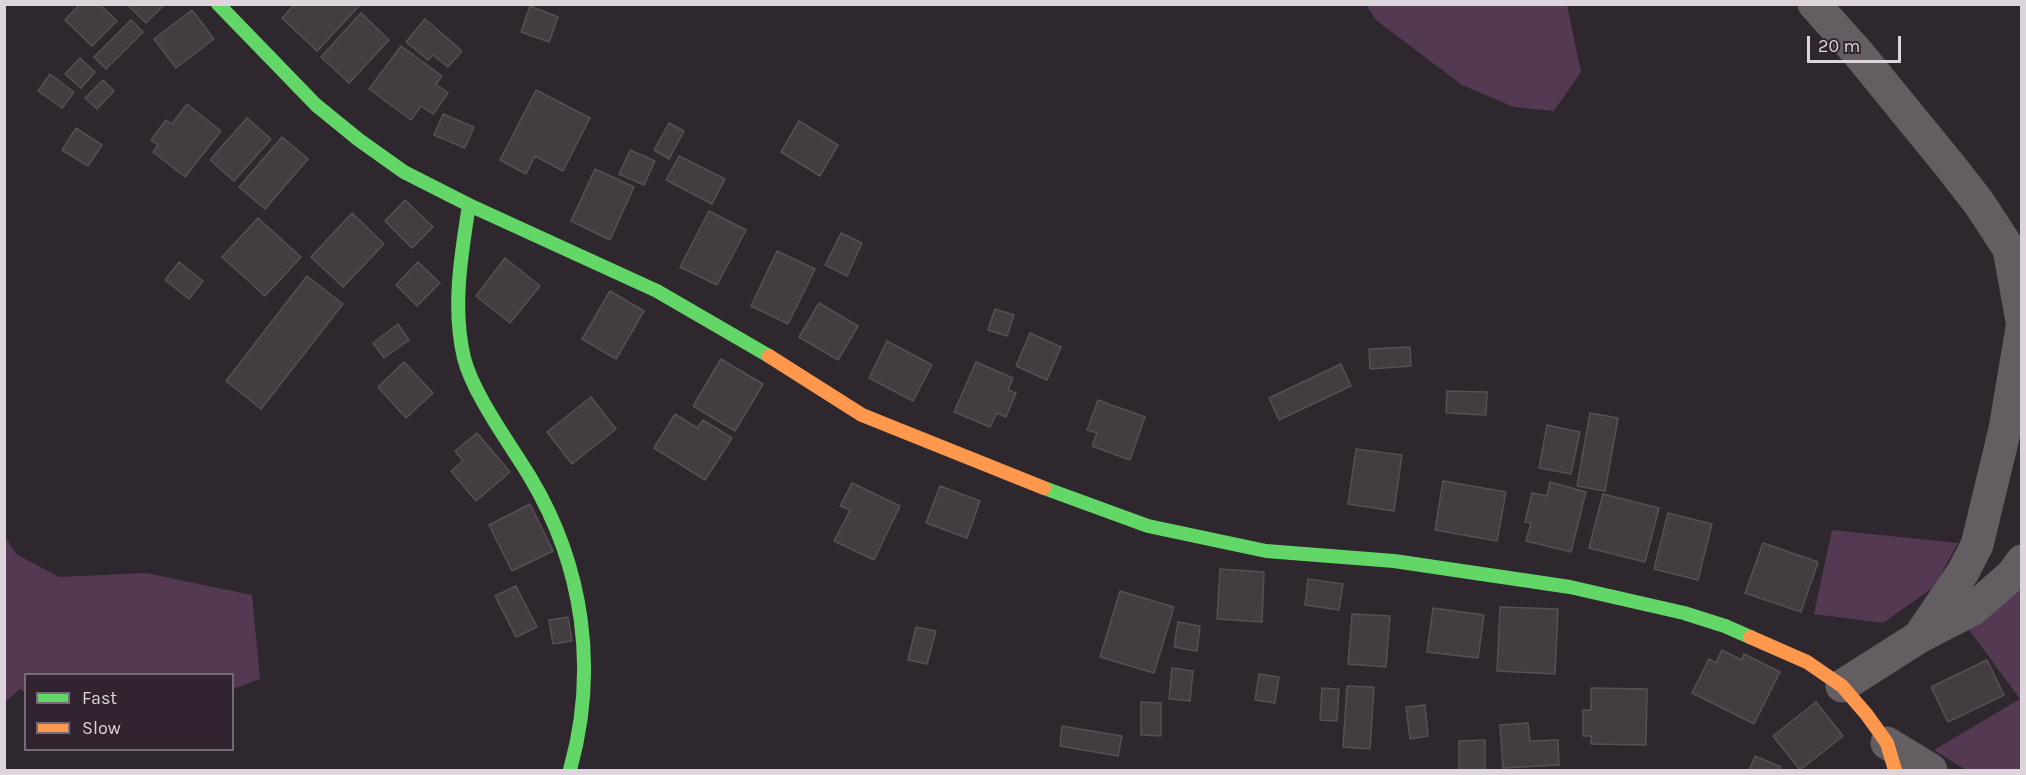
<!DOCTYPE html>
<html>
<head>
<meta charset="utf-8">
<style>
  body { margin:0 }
  #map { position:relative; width:2026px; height:775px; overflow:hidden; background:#2e272d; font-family:Karla,sans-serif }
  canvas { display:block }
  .frame { position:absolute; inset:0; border:6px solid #ddd4dc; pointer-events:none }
  .legend { position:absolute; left:24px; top:673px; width:210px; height:78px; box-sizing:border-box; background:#312430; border:2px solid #766a75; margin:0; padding:8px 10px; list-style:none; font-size:18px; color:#ddd4dc }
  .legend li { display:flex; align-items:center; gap:12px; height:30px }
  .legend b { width:30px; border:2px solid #766a75 }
  .scale { position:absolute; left:1807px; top:36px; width:94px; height:27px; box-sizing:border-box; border:3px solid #ddd4dc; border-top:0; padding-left:8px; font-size:18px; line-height:21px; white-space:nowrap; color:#ddd4dc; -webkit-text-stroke:4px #312430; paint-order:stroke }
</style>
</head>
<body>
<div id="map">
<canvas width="2026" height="775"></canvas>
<div class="frame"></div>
<ul class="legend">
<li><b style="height:8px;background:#63d668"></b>Fast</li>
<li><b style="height:8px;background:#ff974d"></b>Slow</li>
</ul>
<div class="scale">20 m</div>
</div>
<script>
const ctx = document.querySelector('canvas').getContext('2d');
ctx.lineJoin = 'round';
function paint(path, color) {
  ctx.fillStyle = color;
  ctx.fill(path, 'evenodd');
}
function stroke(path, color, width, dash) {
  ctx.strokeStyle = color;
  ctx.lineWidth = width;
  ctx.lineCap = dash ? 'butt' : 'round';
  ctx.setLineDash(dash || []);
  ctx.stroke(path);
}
paint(new Path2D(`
  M1366,5H1567L1581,72L1554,111L1514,107L1462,85L1376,20Z
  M1832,530L1958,543L1934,587L1883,623L1814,614Z
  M4,534L16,554L59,577L146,573L252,595L260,679L233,689L232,674H26L25,692L20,689L5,702Z
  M2021,584V770H1966L1934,750L2020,699L1964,623Z`), '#543952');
const building = new Path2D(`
  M80,4H99L117,21L92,46L65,20Z
  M127,4H165L146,23Z
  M295,4H357L359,6L317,51L282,18Z
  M530,6L558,17L549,42L521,32Z
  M192,10L214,39L176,68L154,39Z
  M361,13L389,40L349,83L321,57Z
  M425,19L462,51L448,67L433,55L428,60L406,42Z
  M131,20L143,32L106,69L94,57Z
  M401,46L442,76L436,84L448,93L433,114L421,106L411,120L369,89Z
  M80,58L95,72L81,88L65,74Z
  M50,74L74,92L62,108L38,91Z
  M103,80L114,91L97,109L85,98Z
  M536,90L590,118L563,171L535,156L526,174L500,160Z
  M187,104L221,131L185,177L153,152L158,145L151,140L166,120L172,124Z
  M443,114L474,127L465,148L434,135Z
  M247,118L271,139L234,181L210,160Z
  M799,121L838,145L820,176L781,152Z
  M669,123L684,131L669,159L654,150Z
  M76,128L102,145L88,166L62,150Z
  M282,137L308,159L265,209L239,187Z
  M630,150L655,161L644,185L619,174Z
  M679,156L725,179L712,204L666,180Z
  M595,169L634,187L610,240L571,221Z
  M405,200L433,227L412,248L385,221Z
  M709,211L746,230L717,285L680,267Z
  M352,213L384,244L343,287L311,257Z
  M258,218L301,257L265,296L222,257Z
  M841,233L862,243L847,276L825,265Z
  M777,251L815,269L788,324L751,306Z
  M505,258L540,286L510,323L476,296Z
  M179,262L203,281L189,299L165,280Z
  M418,262L440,283L417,306L396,285Z
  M307,276L343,304L261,409L226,381Z
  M610,291L644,311L616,359L582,339Z
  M819,303L858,326L838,360L799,337Z
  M995,309L1014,315L1007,336L988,330Z
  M398,324L409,340L384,358L373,343Z
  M1030,333L1061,347L1047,380L1016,366Z
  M887,341L932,365L913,401L869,378Z
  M1410,347L1411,366L1370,369L1369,349Z
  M721,359L763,384L735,431L693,406Z
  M404,362L433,393L406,418L378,387Z
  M976,362L1013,378L1008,390L1016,393L1006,417L997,413L990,427L954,412Z
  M1341,364L1351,386L1279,420L1269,398Z
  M1447,391L1487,392L1486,415L1446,413Z
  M591,397L616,429L572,464L547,432Z
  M1098,400L1145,417L1130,460L1092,446L1097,433L1087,430Z
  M1590,413L1618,418L1605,491L1577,486Z
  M675,414L697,428L703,420L732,438L705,480L654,448Z
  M1547,425L1580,432L1571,474L1539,468Z
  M477,433L510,472L476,501L451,471L463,461L455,451Z
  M1356,449L1402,455L1394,511L1348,504Z
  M1443,481L1506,492L1497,541L1435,530Z
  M1550,482L1586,492L1571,552L1526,541L1531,523L1525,522L1532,493L1547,496Z
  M852,483L900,506L874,560L834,541L850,510L840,506Z
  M940,486L980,501L967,538L926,523Z
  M1603,494L1659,508L1645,562L1589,548Z
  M530,504L553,551L512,571L489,525Z
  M1668,513L1712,524L1698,580L1654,569Z
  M1763,543L1818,562L1801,612L1745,593Z
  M1220,569L1264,572L1262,622L1217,619Z
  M1308,579L1343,584L1339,610L1305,605Z
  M516,586L537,627L516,637L495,596Z
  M1120,591L1174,607L1154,673L1100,657Z
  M1500,607L1558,609L1555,674L1497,671Z
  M1433,608L1484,615L1478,658L1427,652Z
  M1352,614L1390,616L1386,667L1348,664Z
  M568,617L572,641L553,644L549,620Z
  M1178,622L1200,626L1197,651L1174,647Z
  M916,627L936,631L927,664L908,660Z
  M1722,650L1742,660L1744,654L1780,672L1754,724L1692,693L1709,659L1716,663Z
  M1987,660L2004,695L1948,722L1931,687Z
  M1172,668L1193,671L1190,701L1169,699Z
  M1259,674L1279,677L1275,703L1255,700Z
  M1347,686L1374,687L1370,749L1343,747Z
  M1322,688L1339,689L1337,721L1320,720Z
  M1591,688L1647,689L1646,745L1591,744V736H1583V710H1591Z
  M1141,702L1161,703V736L1141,735Z
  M1816,702L1843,736L1800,770L1773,736Z
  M1425,705L1428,736L1410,739L1406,707Z
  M1528,723L1530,741L1558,740L1559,765L1503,768L1500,725Z
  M1062,726L1122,736L1118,756L1060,746Z
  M1485,740V770H1459V741Z
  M1755,756L1781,767L1780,770H1749Z`);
paint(building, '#433d42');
stroke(building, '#565055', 1.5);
stroke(new Path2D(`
  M1814,4L1858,53L1951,167L1979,203L2009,249L2022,321
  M1919,637L1963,572L1977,545L2005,429L2022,328
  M1842,686L1919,637L1973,609L2012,575L2022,561
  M1887,743L1931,770`), '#635e62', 33);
stroke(new Path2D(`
  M218,4L316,105L359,140L404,172L469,205L657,291L769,356
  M469,205C461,256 452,308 464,358C473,394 510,444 530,477C584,567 598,670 570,770
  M1044,488L1148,526L1266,551L1394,561L1570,587L1684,613L1725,626L1750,637`), '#63d668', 14);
stroke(new Path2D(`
  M769,356L862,415L1044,488
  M1750,637L1807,662L1842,686L1867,715L1887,743L1895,770`), '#ff974d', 14);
</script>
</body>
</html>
